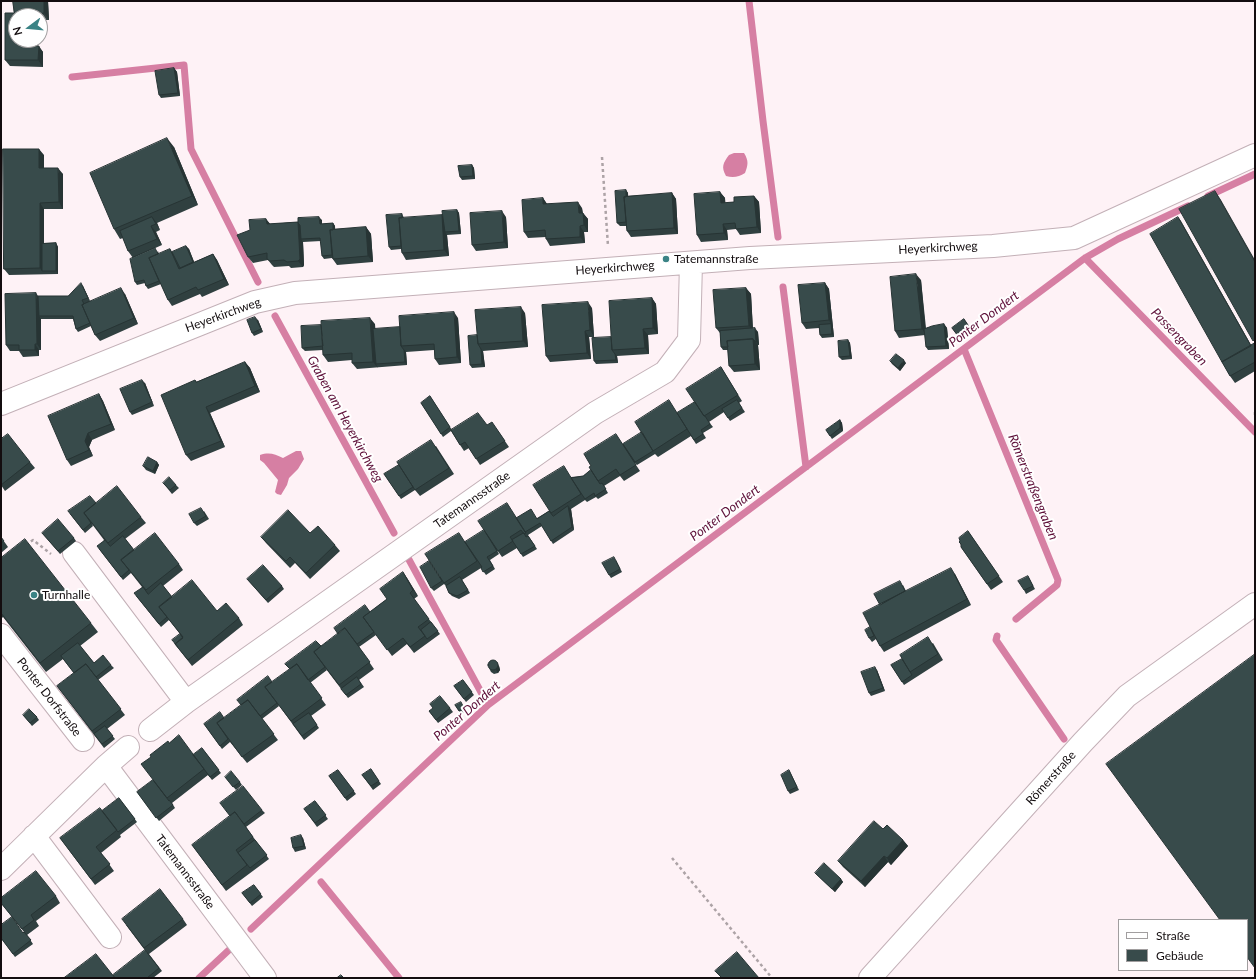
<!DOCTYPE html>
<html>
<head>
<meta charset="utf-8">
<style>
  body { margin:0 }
  #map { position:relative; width:1256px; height:979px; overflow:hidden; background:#fef2f6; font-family:Lato,sans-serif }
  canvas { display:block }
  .frame { position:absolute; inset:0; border:2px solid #130d0f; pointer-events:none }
  .legend { position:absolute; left:1118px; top:919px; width:130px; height:52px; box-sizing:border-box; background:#fff; border:1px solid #a19e9f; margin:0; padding:5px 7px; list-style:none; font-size:12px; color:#130d0f }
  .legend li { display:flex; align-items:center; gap:8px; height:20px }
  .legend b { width:20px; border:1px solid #a19e9f }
  .north { position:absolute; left:8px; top:8px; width:40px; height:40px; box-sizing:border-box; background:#fff; border:1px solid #a19e9f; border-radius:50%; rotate:254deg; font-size:11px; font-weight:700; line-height:16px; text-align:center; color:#130d0f }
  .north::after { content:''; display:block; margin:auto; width:14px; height:18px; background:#3a8385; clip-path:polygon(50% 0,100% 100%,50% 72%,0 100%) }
</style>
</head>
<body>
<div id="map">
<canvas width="1256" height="979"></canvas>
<div class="frame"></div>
<ul class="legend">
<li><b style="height:5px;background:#fff"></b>Straße</li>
<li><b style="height:11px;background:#384b4b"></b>Gebäude</li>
</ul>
<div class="north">N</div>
</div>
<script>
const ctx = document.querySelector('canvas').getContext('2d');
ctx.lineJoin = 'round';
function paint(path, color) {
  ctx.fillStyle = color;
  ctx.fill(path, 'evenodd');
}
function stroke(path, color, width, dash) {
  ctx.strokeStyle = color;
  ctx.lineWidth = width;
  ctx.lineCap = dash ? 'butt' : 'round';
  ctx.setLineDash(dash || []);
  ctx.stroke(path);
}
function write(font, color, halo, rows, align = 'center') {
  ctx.font = font + ' Lato,sans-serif';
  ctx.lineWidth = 4;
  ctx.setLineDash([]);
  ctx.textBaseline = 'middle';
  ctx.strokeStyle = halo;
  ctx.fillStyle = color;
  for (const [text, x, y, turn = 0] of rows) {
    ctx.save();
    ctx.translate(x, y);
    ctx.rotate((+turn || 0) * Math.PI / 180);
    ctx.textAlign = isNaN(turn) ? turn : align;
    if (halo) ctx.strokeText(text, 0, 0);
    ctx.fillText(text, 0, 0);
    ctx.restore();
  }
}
paint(new Path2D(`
  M734,153H744C749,161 748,165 745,173C739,177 733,178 726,176C721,167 723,163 729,155Z
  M296,451H301L304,459L298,469L289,478L287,485L281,495L277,494L275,492L278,480L264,463L260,460V455C269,452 275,454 283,458Z`), '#d67fa3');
stroke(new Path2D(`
  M749,1L763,121L778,237
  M72,77L184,65L191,149L258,282
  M1208,196L1255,174
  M1085,258L1255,432
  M783,287L806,467
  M275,316L394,533
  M964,349L1058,580L1057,585L1016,619
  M407,556L488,705
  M997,636L996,640L1064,739
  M321,882L399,978
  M251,929L488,705L1085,258L1118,239L1188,206
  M199,978L230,949`), '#d67fa3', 7);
const street = new Path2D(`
  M1,404L255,302L295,293L750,258L993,246L1074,238L1255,155
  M74,553L186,702
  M1,635L83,740
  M150,730L186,702L595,413L665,372L689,340L691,263
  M106,766L265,978
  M34,836L110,937
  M1,869L106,766L128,747
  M870,978L1083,742L1127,696L1255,604`);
stroke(street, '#c3b0b7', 24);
stroke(new Path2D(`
  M602,157L608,246
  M1255,412V415
  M26,545L33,540L51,554
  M672,858L772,978`), '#ada3a6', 2.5, [3, 3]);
stroke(street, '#fff', 22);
paint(new Path2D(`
  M13,1H48L49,20H43V36H40V16H16L38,46L43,52V67L10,66L5,60L14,13Z
  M174,68L177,72L180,96L161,98L159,95Z
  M174,147L198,205L157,223L160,230L156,232L162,245L133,258L128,251L123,238L120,239L114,229Z
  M44,155V168L63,174V209H44V243H56L58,247V274L9,275L4,269Z
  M472,165L474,168L475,179L462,180L460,177Z
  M626,190L628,193V196L672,193L676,199L678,234L631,237L627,231L626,226H620L617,223Z
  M720,192L725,198V203L734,202L754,196L759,202L761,233L740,235L736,229L727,230L728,240L701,242L697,235Z
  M543,198L547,204L582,208L583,213L588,219V232H584L585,243L550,246L546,239V237L528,238L524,232Z
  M457,210L459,213L461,234L447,235L449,256L406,260L402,253L401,249L391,250L389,247L402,214L404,218L442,215L443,217Z
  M506,217L508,248L476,251L472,245Z
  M1178,217L1251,345L1255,343V371L1235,383L1230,376L1222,362Z
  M266,219L270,224L298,222V223L322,220V224L333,223L335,226V229L366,227L371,234L373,262L337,265L332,258L324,259L322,256L321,241L303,242L304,265L303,267L291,268L289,266L274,267L272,265L268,260L253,263L248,257L250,230Z
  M186,246L189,249L194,262L213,254L217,260L229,285L202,297L200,294L172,306L168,300L161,284L148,289L146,286L145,283L137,285L135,282L158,251L159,254L170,249L172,252Z
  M921,280L926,328L944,324L947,328L949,349L928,350L926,347L925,335L899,338L895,331Z
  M825,283L829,289L834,337L822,338L820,335L819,328L806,329L802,323Z
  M83,286L90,301L125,294L138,324L100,341L95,335L91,326L78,332L76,329L73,319H41V350H39V356L23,357L19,351H10L6,345L38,296H68Z
  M746,288L751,294L753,329L758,332L759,345H758L760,370L734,372L729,366L728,350H723L721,347L720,333L716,328Z
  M652,298L656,304L658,334L648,335L649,354L617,356L618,363L596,364L594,361Z
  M592,308L594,337H589L591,359L550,362L546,356Z
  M525,313L528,347L483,351L485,367L472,368L470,365L477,335Z
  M458,318L461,363L439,365L435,359L434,350L406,352L407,365L357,369L352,363V360L328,362L323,355V350L305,351L302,348L375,324V329L400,327Z
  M964,319L972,331L960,339L952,328Z
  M258,320L263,332L254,336L252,333Z
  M848,340L850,343L852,359L842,360L839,357Z
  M890,361L906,363L900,371L892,364Z
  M245,362L250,368L260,392L210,413L225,447L191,461L186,455L195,380L197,382Z
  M721,367L742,401L739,403L745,412L730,421L724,412L709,422L713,427L703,433L706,438L696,444L691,436L658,457L655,454L637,465L634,462L640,471L624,481L620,476L604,486L608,493L598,499L596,497L587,502L585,500L571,509L574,530L553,544L542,526L528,535L537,549L523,557L517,548L502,557L497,550L499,554L490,560L495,569L486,575L481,568L462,580L470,593L459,599L452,596L449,593L446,586L444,584L434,591L431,588L465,542L517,518H537L549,511L571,477L583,476L591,470L623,444L677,413L695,402Z
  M145,383L154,406L132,415L130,412Z
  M99,394L103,401L115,430L92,440L89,447L93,456L71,466L67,460Z
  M430,396L452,430L487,425L496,428L509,447L480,465L469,448L464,451L451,431L443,437L421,403Z
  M840,420L842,423L843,431L832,439L826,430Z
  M1,439L30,462L35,468L5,491L1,485Z
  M436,446L454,474L420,496L415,490L401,499L384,474L399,465Z
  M157,462L159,465L155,474L146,470L143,466Z
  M163,483L176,485L179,488L172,494Z
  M96,503L141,517L146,523L125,539L134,550L179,564L183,570L163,586L172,597L217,611L239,618L243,625L192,666L174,643L180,634L169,620L161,627L136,596L142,587L131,573L123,580L99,549L104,540L92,524L93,526L85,533L70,514Z
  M204,511L209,519L197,526L194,523Z
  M968,531L1003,582L991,590L961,547V545L959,542Z
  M42,533L74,538L76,541L60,554Z
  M310,533L335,545L340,551L310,579L295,563L290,568L266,543L261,537Z
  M1,537L8,547L1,553Z
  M1,558L91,623L98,632L80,646L94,663L111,665L114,668L98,680L125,715L107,729L115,739L104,748L57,686L74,673L63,659L46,672L3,617L1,619Z
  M616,560L622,572L611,578L609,575Z
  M403,572L407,578L418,596L414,599L440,634L414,653L407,644L392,656L370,626L376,635L359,647L374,669L359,680L364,687L348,698L326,669L327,670L310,683L326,705L311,716L319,728L304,740L278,704L279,706L262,719L278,740L247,763L230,742L222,749L204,724L224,718L321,646L370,612L387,599Z
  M955,574L971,605L884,652L880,646L876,639L872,642L869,638L870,627L880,605L903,585L906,591Z
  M1028,576L1035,589L1026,594L1024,590Z
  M247,579L282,586L284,589L268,603Z
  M933,643L943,660L904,685L891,665Z
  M499,666L500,670L498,673L494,674L491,672L489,668Z
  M877,670L885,691L871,696L869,693Z
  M463,680L474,695L466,702L454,686Z
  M455,705H463L466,711L461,714Z
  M450,708L453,712L438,723L429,711Z
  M23,715L37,717L39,720L32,726Z
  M169,743L193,755L202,748L221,773L212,780L208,775L172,803L175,808L159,821L137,792L153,780Z
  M371,769L381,784L373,790L362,775Z
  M338,770L356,794L347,801L329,776Z
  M789,770L799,790L790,794L788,791Z
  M225,777L240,782L242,785L236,790Z
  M119,798L137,822L120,835L121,837L101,853L114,871L95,885L60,838L102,811Z
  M315,801L328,819L317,827L304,809Z
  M262,810L265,813L246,827L269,859L226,891L192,845Z
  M883,829L903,840L908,846L891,865L888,862L865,887L843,867L838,861Z
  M303,838L306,849L295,852L293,848Z
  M815,873L841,879L843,882L835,892L818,876Z
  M254,885L263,897L252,906L242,893Z
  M56,896L60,903L36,921L39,926L27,935L33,944L15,957L1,938L24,932L1,903Z
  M183,919L187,925L149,954L162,971L153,978H115L147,953L126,925Z`), '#304040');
paint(new Path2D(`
  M44,1H48L49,20L44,13Z
  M39,14L43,20V36L40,32V16H39Z
  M33,40H38V52L33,46Z
  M39,46L43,52V67L38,60Z
  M174,68L177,72L180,96L178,93Z
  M167,138L174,147L198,205L192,196Z
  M39,149L44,155V174L39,168Z
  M472,165L474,168L475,179L473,176Z
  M58,168L63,174V209L59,202Z
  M626,190L628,193L630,225L628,222Z
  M1215,191L1221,200L1255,260V262Z
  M720,192L725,198L726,209L721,203Z
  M672,193L676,199L678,234L674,228Z
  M754,196L759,202L761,233L757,227Z
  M543,198L547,204H543Z
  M578,202L582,208L583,219L579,213Z
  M40,203L44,209V271H42L40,268Z
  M457,210L459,213L461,234L459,231Z
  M502,211L506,217L508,248L504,242Z
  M583,213L588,219V232L584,225Z
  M442,215L446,221L445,232L447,235L449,256L444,250Z
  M152,217L157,223L160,230L156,224Z
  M319,217L322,220V227L320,224Z
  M1178,217L1181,221L1255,352L1253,349Z
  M266,219L271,225L267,224Z
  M298,222L302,228L301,239L303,242L304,265L303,267L298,261Z
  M333,223L335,226L337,258L334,255Z
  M723,224L727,230L728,240L724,233Z
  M151,226L156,232L162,245L157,239Z
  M580,226L584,232L585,243L580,237Z
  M366,227L371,234L373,262L368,256Z
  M56,243L58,247V274L56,271Z
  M186,246L189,249L197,269L195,266Z
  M213,254L217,260L229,285L224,279Z
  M916,274L921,280L926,335L922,329Z
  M81,283L83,286L90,301L88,298Z
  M825,283L829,289L834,337L832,334L831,324L829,320Z
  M121,288L125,294L138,324L134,318Z
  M746,288L751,294L753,332L749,326Z
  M36,293L41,300L39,316L41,319V350L37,344Z
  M652,298L656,304L658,334L653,328Z
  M588,302L592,308L594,337L590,330Z
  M521,307L525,313L528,347L523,341Z
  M454,312L458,318L461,363L457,357Z
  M255,317L258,320L263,332L261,329Z
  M370,318L375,324L378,364H376L378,368L373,362Z
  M944,324L947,328L949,349L946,346Z
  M755,328L758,332L759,345L756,342Z
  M643,329L648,335L649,354L645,348Z
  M585,331L589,337L591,359L587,353Z
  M753,339L758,345L760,370L755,364Z
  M848,340L850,343L852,359L850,356Z
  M35,344L39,350V356L35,350Z
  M481,349L482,351H483L485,367L482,364Z
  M404,350L406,352L407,365L405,362Z
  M615,354L617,356L618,363L616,360Z
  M904,360L906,363L900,371L898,368Z
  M245,362L250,368L260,392L255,386Z
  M142,380L145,383L154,406L152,402Z
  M99,394L103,401L115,430L111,424Z
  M206,407L210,413L225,447L221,441Z
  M840,420L842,423L843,431L840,428Z
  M88,433L92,440L89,447L93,456L89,450L85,441Z
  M157,462L159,465L155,474L153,471Z
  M568,506L571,509L574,530L572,527Z
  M951,568L955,574L971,605L967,599Z
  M403,572L407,578L418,596L413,590Z
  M497,662L499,666L500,670L498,673L496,670Z
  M875,667L877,670L885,691L883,688Z
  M301,835L303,838L306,849L304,846Z
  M903,840L908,846L891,865L887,858Z
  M884,856L888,862L865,887L861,881Z
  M841,879L843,882L835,892L832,889Z`), '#273434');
const building = new Path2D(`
  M13,1H44V13L39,14V16H16V40H33V46H39L38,60H5V13H14Z
  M174,68L178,93L159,95L155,71Z
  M167,138L192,196L114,229L90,173Z
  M3,149H39V168H58L59,202L40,203V268L4,269Z
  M472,165L473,176L460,177L458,166Z
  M626,190V197H624L626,222L617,223L615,191Z
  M1215,191L1255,262V339L1253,341L1179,209Z
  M720,192L721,203L734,202V197L754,196L757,227L736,229L735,223L723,224L724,233L697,235L694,194Z
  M672,193L674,228L627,231L624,197Z
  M543,198V204L578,202L579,213H583L584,225L580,226V237L546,239L545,230L524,232L522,200Z
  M457,210L459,231L445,232L442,211Z
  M502,211L504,242L472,245L470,213Z
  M402,214V218H399L401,246L389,247L386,215Z
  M442,215L444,250L402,253L399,218Z
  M152,217L156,224L151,226L157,239L128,251L120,231Z
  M319,217L320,224L333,223V230H330L332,255L322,256L320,238L301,239L300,225L298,223V218Z
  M1178,217L1251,346L1222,362L1150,234Z
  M266,219L267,224L298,222L300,259L298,261L287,262L284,260L270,261L267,259V253L248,257L237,235L250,230L249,220Z
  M366,227L368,256L333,259L330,230Z
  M56,243V271H42V244Z
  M186,246L193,262L180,268L172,252Z
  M155,248L158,254L149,258L159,281L146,286L144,280L135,282L130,259Z
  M170,249L179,269L213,254L224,279L198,290L196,287L168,300L149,258Z
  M916,274L922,329L895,331L890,277Z
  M81,283L88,298L82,300L84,304L82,305L90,323L76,329L73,316H39L38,296H68Z
  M825,283L829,320L802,323L798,285Z
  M121,288L134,318L95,335L82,305Z
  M746,288L749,326L716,328L713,290Z
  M36,293L37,344H35V350H19V345H6L5,294Z
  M652,298L653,328L643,329L645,348L612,350L609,301Z
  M588,302L590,330L585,331L587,353L546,356L542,305Z
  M521,307L523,341L478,344L475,310Z
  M454,312L457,357L435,359L434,344L401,346L399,316Z
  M255,317L261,329L252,333L247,320Z
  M370,318L373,362L352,363V353L323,355L321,321Z
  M964,319L970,328L958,336L952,328Z
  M831,324L832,334L820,335L819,325Z
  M944,324L946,346L926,347L924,329L932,326Z
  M321,325L323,346L302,348L301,326Z
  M400,327L401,346L404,350L405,362L376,364L373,329Z
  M755,328L756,342L753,339L727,341L728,347H721L720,331Z
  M477,335L478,344L481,349L482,364L470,365L468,336Z
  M611,337L612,350L615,354L616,360L594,361L592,338Z
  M753,339L755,364L729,366L727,341Z
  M848,340L850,356L839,357L838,341Z
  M1255,343V362L1230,376L1222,362Z
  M896,354L904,360L898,368L890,361Z
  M245,362L255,386L206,407L221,441L186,455L161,395L195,380L196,382Z
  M721,367L738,395L704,416L686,389Z
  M142,380L152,402L130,412L120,389Z
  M99,394L111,424L88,433L85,441L89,450L67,460L48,416Z
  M430,396L450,427L441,434L421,403Z
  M669,400L687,429L653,451L635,422Z
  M737,400L742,408L728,418L722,409Z
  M695,402L704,416H705L710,424L701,430L703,434L694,440L677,413Z
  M478,413L487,425L492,422L505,441L476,459L465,442L460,445L451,430Z
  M840,420V428L830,436L826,430Z
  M642,432L653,451L635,462L623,444Z
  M8,434L30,462L1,485V439Z
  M616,434L636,465L620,475L616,469L598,481L589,467L591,466L584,454Z
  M431,440L449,468L415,490L397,462Z
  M148,457L157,462L153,471L143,466Z
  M399,465L413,487L399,496L384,474Z
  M564,466L581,494L551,513L533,485Z
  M591,470L600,484L602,483L606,489L595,496L594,493L585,499L571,478L583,476Z
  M169,477L176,485L170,490L163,483Z
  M117,486L141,517L108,543L84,513Z
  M90,496L96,503L84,513L91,523L83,530L68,511Z
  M507,503L526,533L524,534L521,530L510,537L513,541L498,551L478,521Z
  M568,506L572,527L551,541L540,523L525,532L516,518L531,509L537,519L549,511L553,516Z
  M201,508L206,516L194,523L189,514Z
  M288,510L310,533L318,526L335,545L306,573L290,557L286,561L261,537Z
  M58,519L74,538L58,551L42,533Z
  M484,530L497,551L487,557L493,566L483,572L481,568L482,567L465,542Z
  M968,531L999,576L987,584L961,547V544L959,542L960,541L959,538Z
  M155,533L179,564L146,590L121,560Z
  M459,533L477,561L444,583L425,554Z
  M524,533L526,537L528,536L535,546L521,554L512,540Z
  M123,536L134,550L121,560L129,570L121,577L97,546L105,540L110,546Z
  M1,537L4,541L1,543Z
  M25,539L91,623L40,663L1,613V558Z
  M614,557L620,569L609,575L602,563Z
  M429,561L442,581L431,588L420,567Z
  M263,565L282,586L266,600L247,579Z
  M951,568L967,599L880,646L863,613Z
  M403,572L413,590L410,593L429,619L418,627L425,636L410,647L403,638L387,650L363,617L387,599L380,589Z
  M1028,576L1033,586L1024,590L1018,581Z
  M460,577L468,590L457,596L449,593L446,586Z
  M192,580L217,611L226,603L239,618L188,660L175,644L183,637L159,607Z
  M900,581L905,591L880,605L874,594Z
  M161,583L172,597L159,607L167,617L159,624L134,593L143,587L148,594Z
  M365,605L370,612L363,617L374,632L357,644L345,628L338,634L334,628Z
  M431,622L438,631L427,639L421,630Z
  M870,627L874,636L869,638L865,630Z
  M345,628L370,662L339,685L314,652Z
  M180,634L183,638L175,644L178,647L172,640Z
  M928,637L938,654L910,672L900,655Z
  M316,641L321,646L314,652L325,667L308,680L297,664L290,669L285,664Z
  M78,643L94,663L103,655L111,665L96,677L86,664L74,673L61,656Z
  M1254,655L1255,657V968L1247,957V920H1220L1106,764Z
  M902,659L912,675L902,682L891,665Z
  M488 665a5 5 0 1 1 10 0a5 5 0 1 1-10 0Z
  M86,664L121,709L92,731L57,686Z
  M297,664L322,698L291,721L265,687Z
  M875,667L883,688L869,693L861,672Z
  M268,676L272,682L265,687L277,703L260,716L248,700L241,705L237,700Z
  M357,677L361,684L346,695L341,689Z
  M463,680L472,692L464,699L454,686Z
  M440,696L450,708L436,720L429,711L433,708L430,704Z
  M248,700L274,734L242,757L217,723Z
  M461,702L464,708L459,711L455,705Z
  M29,709L37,717L30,723L23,715Z
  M220,712L224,718L217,723L228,739L220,746L204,724Z
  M309,713L317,725L302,736L293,724Z
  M105,726L113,736L102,744L94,734Z
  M179,735L204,769L167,798L141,764L151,757L150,755L168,741L169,743Z
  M202,748L219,770L210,777L204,769L193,755Z
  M371,769L379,781L371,786L362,775Z
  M338,770L354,791L345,798L329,776Z
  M789,770L797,787L788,791L781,775Z
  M231,771L240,782L233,787L225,777Z
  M153,780L169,801V800L173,805L156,818L137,792Z
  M243,786L262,810L244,824L235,812L230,816L220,803Z
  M119,798L135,819L118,832L102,811Z
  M315,801L326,815L315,823L304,809Z
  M100,808L117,830L96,847L110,864L91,879L60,838Z
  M235,812L253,837L236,850L247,865L222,885L192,845Z
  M874,821L883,829L887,825L903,840L887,858L884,856L861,881L838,861Z
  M301,835L304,846L293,848L291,838Z
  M255,840L267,855L250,868L238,853Z
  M824,863L841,879L832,889L815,873Z
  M36,871L56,896L31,915L34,920L22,929L1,903V898Z
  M254,885L261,894L250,903L242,893Z
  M160,889L183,919L144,948L122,919Z
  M12,917L23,933L24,932L31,940L13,954L1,938V925Z
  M145,950L159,968L147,978H115L113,975Z
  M737,952L759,978H722L715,971Z
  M96,954L115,978H64Z
  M341,975L344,978H337Z`);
paint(building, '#384b4b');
stroke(building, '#273434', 1);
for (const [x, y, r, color] of [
  [666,259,4,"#3a8385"],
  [34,595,4,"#3a8385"]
]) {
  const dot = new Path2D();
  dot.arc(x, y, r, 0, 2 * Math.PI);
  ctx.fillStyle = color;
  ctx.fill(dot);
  stroke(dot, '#fff', 1.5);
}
write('12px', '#130d0f', '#fff', [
  ["Heyerkirchweg",938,248,-3],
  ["Heyerkirchweg",615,268,-4],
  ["Heyerkirchweg",223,315,-20],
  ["Tatemannsstraße",472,500,-35],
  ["Ponter Dorfstraße",49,697,52],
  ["Römerstraße",1051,778,-48],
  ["Tatemannsstraße",185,872,53]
]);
write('12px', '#130d0f', '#fff', [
  ["Tatemannstraße",674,259],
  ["Turnhalle",42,595]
], 'left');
write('italic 13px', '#5e1039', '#fff', [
  ["Ponter Dondert",984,319,-37],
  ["Passengraben",1179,337,46],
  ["Graben am Heyerkirchweg",345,419,61],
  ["Römerstraßengraben",1033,487,68],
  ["Ponter Dondert",725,513,-37],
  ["Ponter Dondert",467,711,-41]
]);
</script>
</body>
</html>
